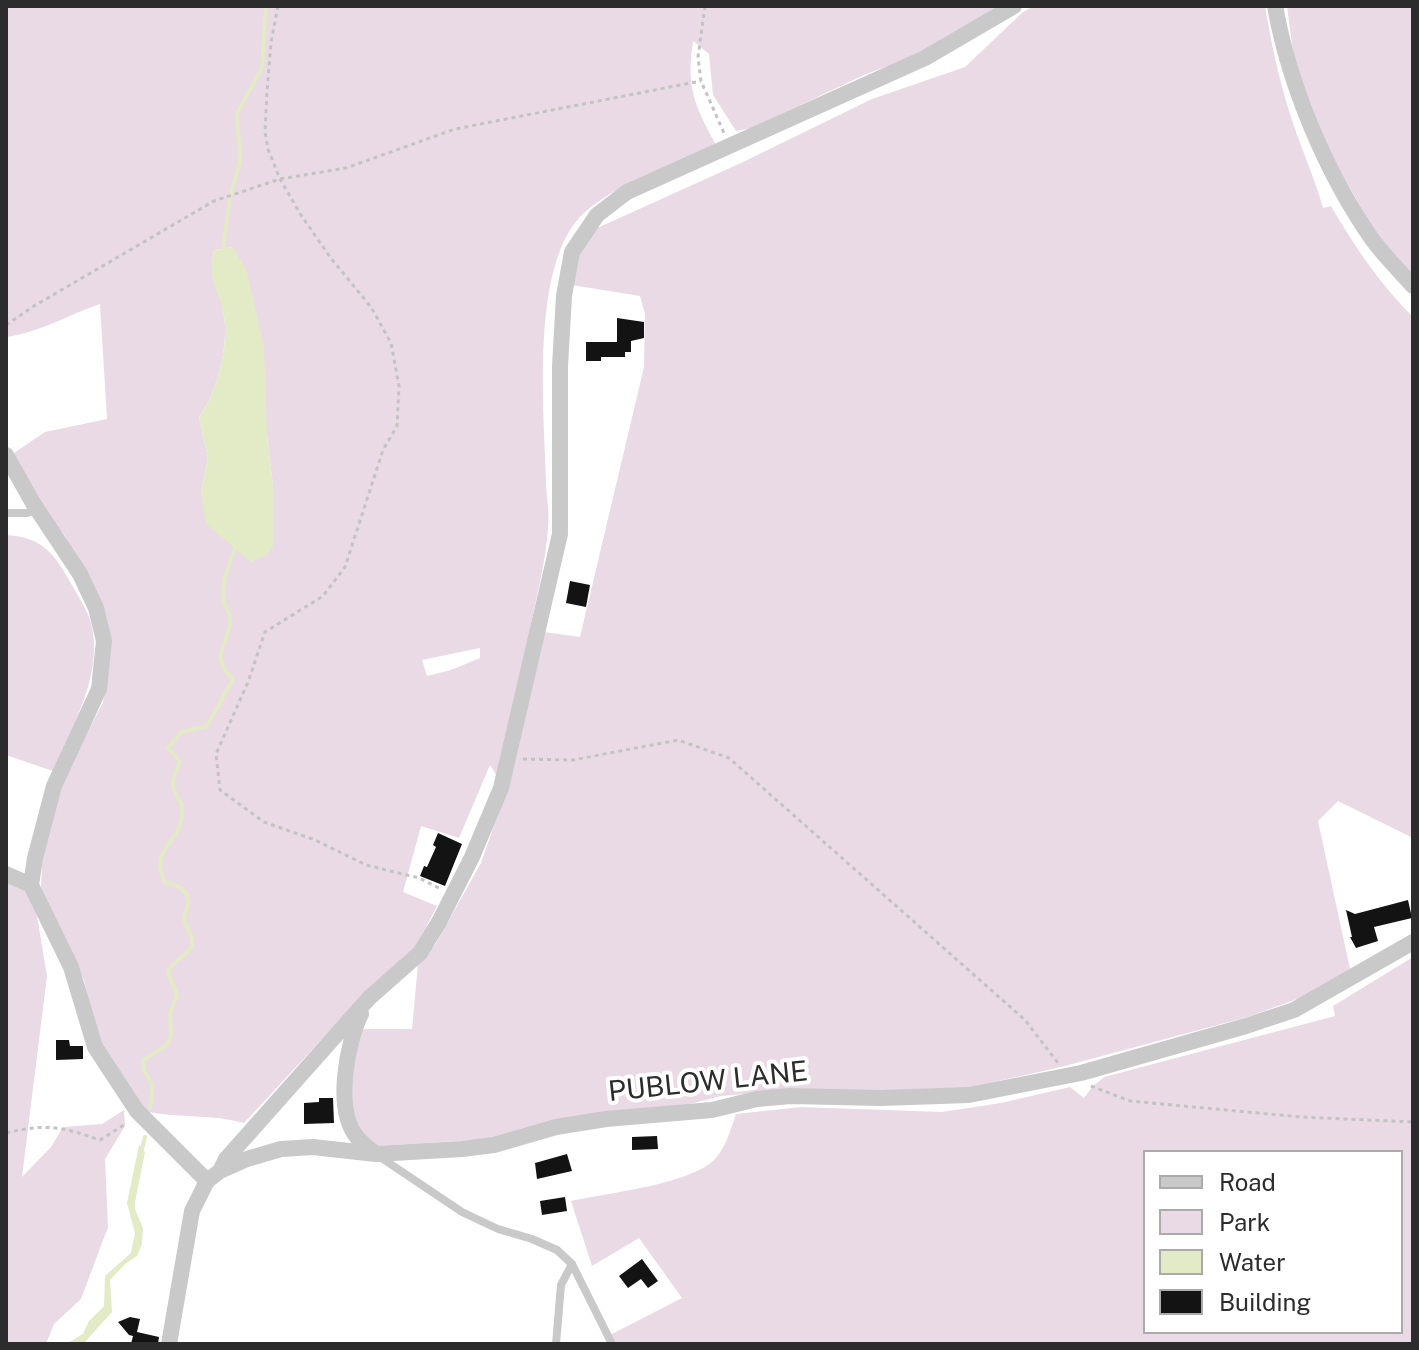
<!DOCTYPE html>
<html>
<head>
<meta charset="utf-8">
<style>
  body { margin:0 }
  #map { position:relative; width:1419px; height:1350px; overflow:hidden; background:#fff; font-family:"Public Sans",sans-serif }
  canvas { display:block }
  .frame { position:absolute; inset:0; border:8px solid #2c2c2c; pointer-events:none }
  .legend { position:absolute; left:1143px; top:1150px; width:260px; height:184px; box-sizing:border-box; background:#fff; border:2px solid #ababab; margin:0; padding:10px 14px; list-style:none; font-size:24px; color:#2c2c2c }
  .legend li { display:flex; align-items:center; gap:16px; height:40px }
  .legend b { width:40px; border:2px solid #ababab }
</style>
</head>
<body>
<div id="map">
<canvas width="1419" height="1350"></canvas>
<div class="frame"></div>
<ul class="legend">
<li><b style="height:10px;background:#c9c9c9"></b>Road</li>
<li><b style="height:22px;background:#eadae5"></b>Park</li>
<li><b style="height:22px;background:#e2eac6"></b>Water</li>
<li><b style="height:22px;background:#131313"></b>Building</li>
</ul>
</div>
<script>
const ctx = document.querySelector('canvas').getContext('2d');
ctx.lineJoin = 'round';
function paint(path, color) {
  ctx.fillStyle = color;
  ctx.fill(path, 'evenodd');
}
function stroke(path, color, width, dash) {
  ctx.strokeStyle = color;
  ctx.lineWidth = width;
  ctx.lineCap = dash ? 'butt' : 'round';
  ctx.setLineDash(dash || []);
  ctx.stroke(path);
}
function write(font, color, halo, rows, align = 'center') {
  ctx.font = font + ' "Public Sans",sans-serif';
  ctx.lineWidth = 8;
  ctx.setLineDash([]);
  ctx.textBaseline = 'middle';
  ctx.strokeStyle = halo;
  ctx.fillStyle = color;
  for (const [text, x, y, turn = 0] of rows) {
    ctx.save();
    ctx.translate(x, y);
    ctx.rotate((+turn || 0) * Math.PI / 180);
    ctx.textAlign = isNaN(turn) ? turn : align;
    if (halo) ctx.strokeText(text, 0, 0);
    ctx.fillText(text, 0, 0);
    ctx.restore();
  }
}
paint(new Path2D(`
  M6,6H1005L925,53L866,74L752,128L736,131L713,95L709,54L693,41C686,88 694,104 716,145C676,163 600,189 574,224C532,282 544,410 546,480C546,496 550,512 548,528C546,562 536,597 530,630L580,637L644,367L645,314L640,296L572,285L577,256L595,229L741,163L872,99L965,67L1023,12L1034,6H1265C1271,43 1279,79 1290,114C1300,146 1314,176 1323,208L1331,206C1355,247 1379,283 1413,317V838L1338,801L1318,821L1350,969L1302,997L1251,1016L1061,1067L963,1089L887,1092L806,1089L721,1096L666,1110L492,1139L377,1146C372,1143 366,1139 362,1135C340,1110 354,1058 359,1029H412L418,964L435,945L481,863L506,791L490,765L459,838L421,826L403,892L437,906L414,950L370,987L244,1123C212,1114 180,1118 148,1112L110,1065L98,1043L84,980L41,888L42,860L60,786L103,702L107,682L102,606L65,536L43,507L14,453L45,432L107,419L100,304C67,315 42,332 6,337ZM233,247L267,436L273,486V546L201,493L208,458L199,417C217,394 229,345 224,316C220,286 207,285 214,250ZM480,648V658L451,670L427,676L422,660Z
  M1287,6H1413V279L1376,233L1325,145L1295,68Z
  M6,535C39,537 52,550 68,578C75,591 84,604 89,617C107,669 73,724 53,771L6,755Z
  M6,882L27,891L35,904L47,976L22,1177L51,1147L63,1127L102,1124L124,1110L125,1126L105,1159L108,1227L81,1299L54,1324L46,1344H6Z
  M1413,957V1344H615L610,1335L682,1298L639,1238L592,1266L571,1201C608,1193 691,1184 715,1159C726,1147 731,1129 736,1114L801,1107L942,1112L1001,1103L1070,1087L1084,1098L1092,1087L1104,1077L1335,1016L1333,1006ZM1145,1152H1401V1332H1145Z`), '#eadae5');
paint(new Path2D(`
  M233,247L247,272L264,346L267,436L273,486V546L267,555L251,562L206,524L201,493L208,458L199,417C217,394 229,345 224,316C219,286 207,285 214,250Z
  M139,1145L145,1152L135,1202V1209L143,1228L142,1244L137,1256L125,1264L110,1280L112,1312L83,1344H66L83,1334L89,1321L104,1306L105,1276L131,1253L135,1233L127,1203Z`), '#e2eac6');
stroke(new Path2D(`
  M223,249L230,197L240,160L237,113L262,68L266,6
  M150,1108C153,1093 154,1081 143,1070V1060L167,1045L171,1034L170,1013L177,995L168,972C173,960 184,958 190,949C197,937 185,929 184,918C184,914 187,910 188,906C190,890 178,885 164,882C151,847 177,846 182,817C186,794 162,796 180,762L168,748L181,732L207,726L233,679C208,656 228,646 230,621C231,611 224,607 223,598C221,581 230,564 235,548
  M142,1149L145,1137`), '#e2eac6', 4);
paint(new Path2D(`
  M617,318L644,322V338L631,341V352H625V357H601V361H586V342H617Z
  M570,581L590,585L586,607L566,603Z
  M438,833L462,844L445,886L420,876L424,866L427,867L436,847L433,845Z
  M1408,900L1412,918L1374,927L1378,941L1356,948L1350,937H1352L1346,910L1355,914Z
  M56,1040H69L70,1046H83V1059L56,1060Z
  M319,1098H333L334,1123L304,1124V1103L319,1102Z
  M657,1136L658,1149L632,1150V1137Z
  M567,1154L572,1171L537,1179L535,1163Z
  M565,1197L567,1211L542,1215L540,1201Z
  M642,1259L658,1281L648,1288L641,1279L628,1288L619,1276Z
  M130,1317L140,1319L137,1332L159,1337L158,1344H131L133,1336L129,1335L118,1322Z`), '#131313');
stroke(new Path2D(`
  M278,6L271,42L267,92L265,132L268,149L280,179L301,215L330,257L371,307L391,343L399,386L397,426L383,450L345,567L323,596L265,632L248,682L216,754L220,790L264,822L315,840L366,865L419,878L439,888
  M705,6L698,57L701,81L724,133
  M6,325L34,306L214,201L280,179L346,168L455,129L701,81
  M523,759L573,760L678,740L729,758L1025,1020L1058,1063
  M1091,1086L1130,1101L1301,1117L1413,1122
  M6,1133C47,1123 62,1127 100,1140L127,1123`), '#c3c3c3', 3, [4, 4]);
stroke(new Path2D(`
  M6,513H27L36,509
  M380,1157L462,1212L498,1229L532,1239L557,1250L572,1264L612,1344
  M556,1344L561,1285L572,1264`), '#c9c9c9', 8);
stroke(new Path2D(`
  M1275,6C1289,85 1326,173 1372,239C1384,256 1400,271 1413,286
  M6,455L33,503L80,574L96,608L104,641L99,689L54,786L35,858L31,885L71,967L95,1047L137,1111L207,1181
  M6,874L31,885
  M361,1014C347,1042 334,1110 357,1137C362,1144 370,1149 376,1154
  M220,1171L226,1159L369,998L420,953L439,922L472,857L501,788L560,534V366L564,296L572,252L597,215L627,192L925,58L1014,6
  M169,1344L192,1211L207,1181L220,1171L247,1159L281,1149L313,1147L376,1154L462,1149L494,1145L556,1127L606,1119L712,1110L757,1099L790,1096L881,1098L969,1095L1081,1073L1246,1026L1294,1010L1413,942`), '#c9c9c9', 16);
write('28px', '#2c2c2c', '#fff', [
  ["PUBLOW LANE",708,1082,-6]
]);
</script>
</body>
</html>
